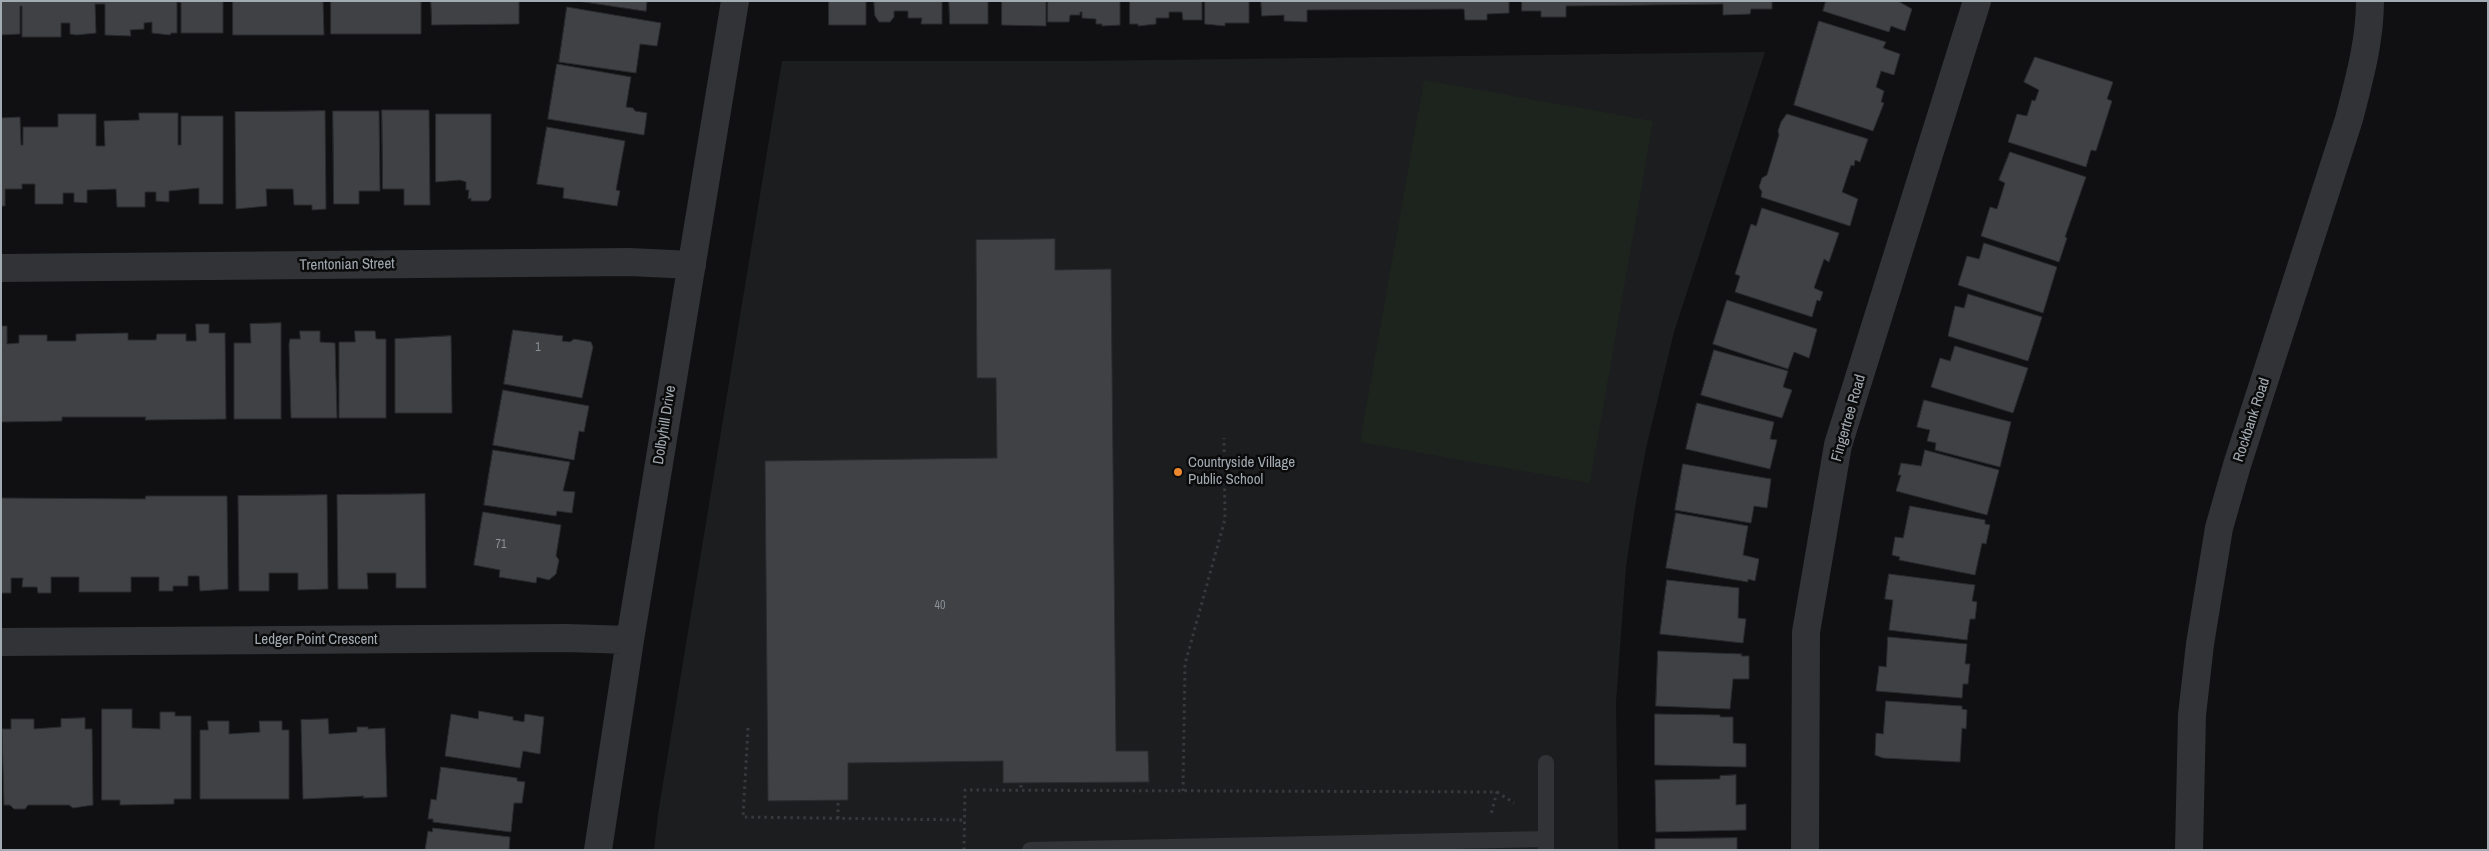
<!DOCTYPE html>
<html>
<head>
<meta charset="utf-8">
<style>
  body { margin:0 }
  #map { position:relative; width:2489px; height:851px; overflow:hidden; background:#101012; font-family:"Archivo Narrow",sans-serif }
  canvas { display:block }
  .frame { position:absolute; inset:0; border:2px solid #a2aab2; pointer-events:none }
</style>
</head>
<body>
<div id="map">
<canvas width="2489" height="851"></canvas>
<div class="frame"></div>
</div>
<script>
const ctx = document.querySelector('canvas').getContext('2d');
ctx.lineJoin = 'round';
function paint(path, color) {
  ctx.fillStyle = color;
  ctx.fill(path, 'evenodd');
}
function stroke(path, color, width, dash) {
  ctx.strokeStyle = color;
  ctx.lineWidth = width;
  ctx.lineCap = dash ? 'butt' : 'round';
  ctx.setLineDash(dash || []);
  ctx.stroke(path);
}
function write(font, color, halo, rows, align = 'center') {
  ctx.font = font + ' "Archivo Narrow",sans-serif';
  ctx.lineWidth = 5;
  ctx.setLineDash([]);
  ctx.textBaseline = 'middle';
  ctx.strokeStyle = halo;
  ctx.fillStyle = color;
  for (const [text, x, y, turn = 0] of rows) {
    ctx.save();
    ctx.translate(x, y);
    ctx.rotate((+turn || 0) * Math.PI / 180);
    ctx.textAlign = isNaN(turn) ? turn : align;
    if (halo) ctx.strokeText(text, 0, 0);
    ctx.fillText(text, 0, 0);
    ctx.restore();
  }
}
paint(new Path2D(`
  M1765,52L1674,332L1647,444L1636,501L1626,567L1616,703L1618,850H654L658,814L782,61H1083Z`), '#1c1d1f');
paint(new Path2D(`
  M1424,80L1653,121L1590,483L1360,442Z`), '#1d241d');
const building = new Path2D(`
  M1,1H223V33H181V3L177,2V33H171L170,35L152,33V22L144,23V29L130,30L131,36L105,35V4H95L96,33L77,35L70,34V23H61V37H22V6H20V34L1,35Z
  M233,1H323L324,35H233Z
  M331,1H421V34H331Z
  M431,1H519V24L432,25Z
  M578,1H647L646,11Z
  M829,1H866V25H829Z
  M874,1H942V24H921L922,18H908V11H894V17L890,22H879L875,16Z
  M949,1H988V24H950Z
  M1002,1H1046V26L1002,25Z
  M1048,1H1120V25L1102,26V24H1096V19L1082,18V12H1080V15H1070L1069,22H1048Z
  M1130,1H1202V20H1183L1182,12H1169V18H1156V24L1138,26V24H1130Z
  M1205,1H1249V23H1225V26L1205,24Z
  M1261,1H1509V13L1487,14V20H1465L1464,9L1307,10V22L1284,21V15L1262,16Z
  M1522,1H1772V9H1751L1750,14L1723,15V4L1566,6V17H1541V11H1522Z
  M1826,1H1898L1912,9L1905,31L1891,26L1889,32L1823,11Z
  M567,7L661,23L657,46L640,44L636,73L559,62Z
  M1819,21L1886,42L1883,48L1900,54L1894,75L1881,71L1876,87L1884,91L1881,102L1884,103L1873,131L1794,105Z
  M2035,57L2113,82L2107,99L2112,101L2096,151L2091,150L2086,167L2008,142L2017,114L2027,116L2032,100L2035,101L2039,90L2024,82Z
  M557,64L631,77L626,107L633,108L635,111L647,113L644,135L548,119Z
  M382,110H429L430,205H404V189H383Z
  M325,111L326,209L312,210V205H294L293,189H266L267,206L236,209L235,112Z
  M333,111H379L380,191H359V204H334Z
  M139,113H178V145H181V116H223V204H199V188L169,191V202L156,201V192H145V207H117L116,189L87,190V203L74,202V193H63V204H35V184H22V189H5V206H1V118L20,117L21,145H23V127H58V114H96V146H105L104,121L139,120Z
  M436,114H491V198L488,201H471V198L468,199L469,190H466V182L460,180L436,182Z
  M1787,114L1868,139L1860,162L1855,160L1854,166L1851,165L1842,192L1858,199L1850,226L1761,197L1762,192L1759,187L1762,178L1767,175L1779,135L1778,131L1781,122Z
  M547,127L625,141L616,190L620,191L617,206L563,198L564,188L537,184Z
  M2010,152L2086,177L2065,237L2067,238L2059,262L1981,236L1990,207L1997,209L2005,183L1999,180Z
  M1762,208L1839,233L1829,262L1824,259L1814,288L1823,292L1820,301L1817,300L1812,317L1735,292L1740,276L1735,274L1751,224L1756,226Z
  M1055,239V270L1111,269L1116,751H1148L1149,782L1003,783V761L848,763V800L768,801L765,461L997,458L996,378H977L976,240Z
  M1984,243L2057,267L2043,313L1958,285L1967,256L1979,259Z
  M1968,294L2042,317L2028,361L1948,336L1955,306L1964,308Z
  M1727,300L1817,329L1809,358L1794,352L1788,369L1713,344Z
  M281,323V419H234V343H251L250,324Z
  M196,324H209V333H225L226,419L145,420L146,417H62V421L1,422V326H7V344L19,343V335H47V341H76V334L128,333V340H156L157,334H186V341H196Z
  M513,330L563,336L562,341L570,342L574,339L591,342L593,347L582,398L504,384Z
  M300,331H320V342L335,343L337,418H291L289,344L290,339H300Z
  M355,331H375L376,339H386V418H339V342H355Z
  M451,336L452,413H395V339Z
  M1955,346L2028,368L2013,413L1931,387L1940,358L1950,361Z
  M1714,350L1788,371L1783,387L1792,390L1782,418L1701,395Z
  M503,390L589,406L584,432L579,431L574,460L493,445Z
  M1924,400L2011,422L2000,467L1935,450L1936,443L1927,441L1930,430L1917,427Z
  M1697,403L1774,422L1770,439L1777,440L1770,469L1686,449Z
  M493,450L570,462L563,491L575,492L572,513L557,511L556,516L484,505Z
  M1925,450L1999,470L1987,515L1896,491L1901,475H1898L1901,463L1921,466Z
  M1683,464L1771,479L1767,508L1754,506L1751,523L1675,510Z
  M425,494L426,588H396V573H367L368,589H338L337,495Z
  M327,495L328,589L298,590V573H269V591H239L238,496Z
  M146,496H227L228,589L200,591L199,576H188V586H173V591H159V577H131V592H79V577H51V593H38L37,587H22L23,578H11V593H1V498L145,499Z
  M1910,506L1985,520V524L1990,525L1986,544L1982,543L1975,575L1899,560L1900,557L1892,555L1895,537L1903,538Z
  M483,512L561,525L556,556L559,560L556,574L549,580L537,577L536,583L499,577L500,570L474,565Z
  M1676,513L1748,526L1743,555L1759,559L1755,581L1748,579V582L1666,568Z
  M1889,574L1975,585L1972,601L1977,602L1975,619H1970L1967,640L1889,630L1893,600L1885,599Z
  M1667,580L1739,588L1738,618L1746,619L1743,643L1660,634Z
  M1888,637L1967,644L1965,664H1970L1968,684H1963L1962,698L1876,691L1879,666L1886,667Z
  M1658,651L1742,654L1741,656H1749V679H1733L1730,709L1656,706Z
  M1886,701L1962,706V709L1967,710L1966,729L1962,728L1960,762L1883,758L1875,755L1876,733L1883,734Z
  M102,709H132V728L160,729V712H175V716H191V799H174V804L120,805V800H102Z
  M479,711L513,717V720L524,722L525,714L544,717L540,754L523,751L520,768L445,756L451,714L478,719Z
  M1655,714L1720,715V717H1733V743L1746,744V767L1655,765Z
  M85,718V729H92L93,805L73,808L69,805H28L25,809H14L10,805H4L2,729H11V719H34V729L61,727V719Z
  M328,719L329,734L357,732V727H368V729L385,728L387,797L363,798L364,796L303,799L301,720Z
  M208,721H229V734L260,732L259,721H282V730H289V799H200V730H208Z
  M441,767L517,778V781L525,782L522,803H514L511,832L433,822V819H428L431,799L436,800Z
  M1736,775V805L1746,804V830L1656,832L1655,780L1720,779V776Z
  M433,828L510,837L509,850H425L428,831L432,832Z
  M1737,838V850H1655V839Z`);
paint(building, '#3f4145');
stroke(building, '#2a2b2e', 1);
stroke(new Path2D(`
  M748,728L743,817L965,820
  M1021,785V790
  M1183,791L1185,664L1225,519L1224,438
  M1497,792L1514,803
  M838,803V819
  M964,850L965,790L1497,792L1491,814`), '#373a3d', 3, [2.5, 4]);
stroke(new Path2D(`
  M1546,763V850
  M1030,850L1546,839`), '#313336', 16);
stroke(new Path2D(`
  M1,268L629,262L692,265
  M1,642L566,638L630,640
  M598,850L630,640L735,1
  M1805,850L1806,632L1838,445L1977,1
  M2189,850L2192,715L2200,644L2219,528L2237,465L2349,119C2359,80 2370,41 2370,1`), '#313336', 28);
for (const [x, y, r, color] of [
  [1178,472,5,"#ec882e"]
]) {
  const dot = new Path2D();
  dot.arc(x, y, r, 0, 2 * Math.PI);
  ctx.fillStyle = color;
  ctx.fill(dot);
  stroke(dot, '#0b0b0c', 2);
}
write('12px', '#899097', null, [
  ["1",538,348],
  ["71",501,545],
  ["40",940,606]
]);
write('15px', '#a2aab2', '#0b0b0c', [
  ["Trentonian Street",347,265,-1],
  ["Fingertree Road",1849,418,-74],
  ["Rockbank Road",2252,420,-72],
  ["Dolbyhill Drive",665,425,-81],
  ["Ledger Point Crescent",316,640]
]);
write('15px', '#a2aab2', '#0b0b0c', [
  ["Countryside Village",1188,463],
  ["Public School",1188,480]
], 'left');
</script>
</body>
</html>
